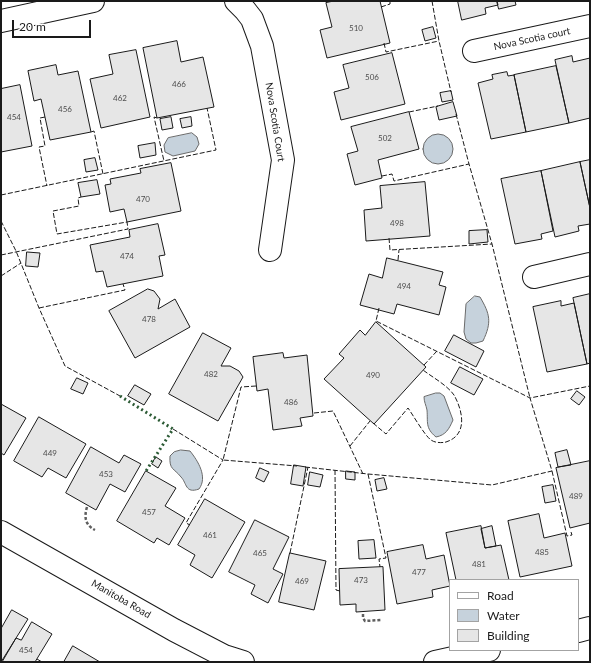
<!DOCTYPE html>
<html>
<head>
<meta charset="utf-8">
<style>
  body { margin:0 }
  #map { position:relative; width:591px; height:663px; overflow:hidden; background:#fff; font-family:Lato,sans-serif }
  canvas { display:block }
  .frame { position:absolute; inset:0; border:2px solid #1a1a1a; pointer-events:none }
  .legend { position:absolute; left:449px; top:579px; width:130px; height:72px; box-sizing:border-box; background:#fff; border:1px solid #a3a3a3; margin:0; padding:5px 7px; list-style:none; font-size:12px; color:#1a1a1a }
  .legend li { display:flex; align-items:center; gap:8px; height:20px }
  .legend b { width:20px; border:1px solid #a3a3a3 }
  .scale { position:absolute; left:12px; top:20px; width:79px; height:18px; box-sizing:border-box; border:2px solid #1a1a1a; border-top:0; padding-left:5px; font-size:12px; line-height:14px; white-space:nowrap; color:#1a1a1a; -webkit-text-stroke:3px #fff; paint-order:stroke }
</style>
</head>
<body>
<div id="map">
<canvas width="591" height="663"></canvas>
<div class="frame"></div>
<ul class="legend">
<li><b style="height:5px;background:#fff"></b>Road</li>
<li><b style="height:11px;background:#c6d2dc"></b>Water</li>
<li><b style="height:11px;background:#e6e6e6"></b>Building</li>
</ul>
<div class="scale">20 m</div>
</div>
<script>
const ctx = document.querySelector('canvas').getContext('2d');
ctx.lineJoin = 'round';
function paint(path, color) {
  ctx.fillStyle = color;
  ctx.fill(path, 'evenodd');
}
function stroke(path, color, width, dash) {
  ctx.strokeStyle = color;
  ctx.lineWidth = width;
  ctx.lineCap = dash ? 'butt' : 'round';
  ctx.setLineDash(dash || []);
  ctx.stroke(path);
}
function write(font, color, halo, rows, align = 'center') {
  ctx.font = font + ' Lato,sans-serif';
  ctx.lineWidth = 3;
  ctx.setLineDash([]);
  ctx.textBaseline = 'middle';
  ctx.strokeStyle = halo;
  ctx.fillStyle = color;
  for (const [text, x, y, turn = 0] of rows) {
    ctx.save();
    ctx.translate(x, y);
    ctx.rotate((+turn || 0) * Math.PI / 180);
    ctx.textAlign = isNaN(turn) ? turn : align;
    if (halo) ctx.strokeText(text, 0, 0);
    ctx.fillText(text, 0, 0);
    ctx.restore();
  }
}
const water = new Path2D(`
  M192,133L197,137L199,144L195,151L173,156L165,152L164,145L168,138Z
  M423 149a15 15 0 1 1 30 0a15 15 0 1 1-30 0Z
  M475,296L480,297C490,314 492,322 483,341L476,343H471L466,339L464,332L466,304Z
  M436,393H440L444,396L453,420C449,429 446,435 436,437C425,428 428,422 427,410C426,405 424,402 424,397Z
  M181,450L190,451C198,461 208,477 199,489C185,494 187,483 181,477C174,468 169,470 170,456L174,452Z`);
paint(water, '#c6d2dc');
stroke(water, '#6a6a6a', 1);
const building = new Path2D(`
  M334,1H380L390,43L327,58L320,30L332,27L326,3Z
  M458,1H497L498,5L485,8L486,14L462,20Z
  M497,1H517H515L516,5L499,9Z
  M433,27L436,38L425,41L422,30Z
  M177,41L181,62L203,57L214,107L157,118L143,48Z
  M136,50L150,117L101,128L90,79L113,74L109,55Z
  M392,53L405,104L341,120L334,92L349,88L343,65Z
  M572,56L573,62L590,58V118L569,123L555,60Z
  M56,65L58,75L78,71L91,132L50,140L41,99L34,101L28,71Z
  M556,66L569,123L526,132L514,75Z
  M507,72L508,76L514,75L526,132L491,139L478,83L493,79L492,75Z
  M20,85L32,146L1,152V89Z
  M451,91L453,100L442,102L440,93Z
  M453,102L457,116L439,120L436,107Z
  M409,112L419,149L378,160L382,178L355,185L347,154L358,151L351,127Z
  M171,117L173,128L162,130L160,119Z
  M191,117L192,126L182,128L180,119Z
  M155,143L156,155L140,158L138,146Z
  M95,158L98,170L86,172L84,160Z
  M590,160V208L580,162Z
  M580,162L590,208V224L578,226L579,231L555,237L541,171Z
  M171,163L181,211L127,222L124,209L110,212L105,185L111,184L110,179L141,173L140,169Z
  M541,171L553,231L541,234L542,239L515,244L501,179Z
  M97,180L100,194L81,197L78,183Z
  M425,182L430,236L366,241L364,210L382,208L380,186Z
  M158,224L165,255L159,256L163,276L107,287L103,271L96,272L90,245L130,237L129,230Z
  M487,230L488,242L469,244V231Z
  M27,252L40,253L38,267L26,266Z
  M387,258L443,272L439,285L446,287L439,315L397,304L394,314L360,305L369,274L382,278Z
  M148,289L154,291L160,299L158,309L175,299L190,327L135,358L109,311Z
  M590,294V363L587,364L573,298Z
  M561,301V306L574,303L587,364L547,372L533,307Z
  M376,322L426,367L374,424L324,379L344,358L339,354L360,330L365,335Z
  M203,333L231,348L221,366H230L239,371L243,377L218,421L169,394Z
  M454,335L484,351L476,367L445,351Z
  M283,353L284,358L307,355L313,416L300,418L302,426L273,430L268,389L257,391L253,357Z
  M460,367L483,379L474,395L451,383Z
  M77,378L88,383L83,394L71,389Z
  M135,385L151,394L144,405L128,396Z
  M577,391L585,397L579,405L571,399Z
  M1,404L26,418L4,455L1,453Z
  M39,417L86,444L66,478L48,468L42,477L14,461Z
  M91,447L119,463L124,455L141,464L125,492L110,484L96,510L66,493Z
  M567,450L571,465L558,467L555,453Z
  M156,457L162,461L158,468L152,464Z
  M590,461V523L570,528L556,468Z
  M294,465L306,467L303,486L291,484Z
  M260,468L269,472L264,482L256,478Z
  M146,471L176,488L165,506L185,518L169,545L157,538L154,543L117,521Z
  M346,471L355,472V480L346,479Z
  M310,472L323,475L320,487L308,485Z
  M384,478L387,489L377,491L375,480Z
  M553,485L556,501L545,503L542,487Z
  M205,499L245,522L212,578L190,565L195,555L178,545Z
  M539,514L544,538L565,533L572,566L520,577L508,521Z
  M255,520L289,537L273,569L283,574L268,603L251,594L255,585L229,572Z
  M481,526L485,548L501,545L509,580H456L446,533Z
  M492,526L496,546L485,548L481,529Z
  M374,540L376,558L359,559L358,541Z
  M423,545L426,559L444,555L450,586L432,590L433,597L397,604L387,552Z
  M290,553L326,561L314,610L279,602Z
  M383,567L385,610L356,612V604L340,605L339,569Z
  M12,610L28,619L1,662V629Z
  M32,622L52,634L35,662H2L16,638L21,640Z
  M73,646L100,662H64Z`);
paint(building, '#e6e6e6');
stroke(building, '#1a1a1a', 1);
const minor = new Path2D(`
  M236,1L245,10L252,19L262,46L283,160L270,250
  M1,21L93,1
  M474,51L590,26
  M534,277L590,264
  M1,532L174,630L224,656L243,662
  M578,631L590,628
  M435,662L489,650`);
stroke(minor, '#1a1a1a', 24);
stroke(new Path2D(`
  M87,507C84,517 85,525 95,530
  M363,614V618L365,621L381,620`), '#5f5f5f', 2.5, [3, 2]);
stroke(minor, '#fff', 22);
stroke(new Path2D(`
  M120,396L173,429L146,471`), '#2b5a34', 3, [2, 3]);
stroke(new Path2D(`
  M432,1L439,41L451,92
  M381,7L390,4V1
  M384,43L386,52L439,41
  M409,112L438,106
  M456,114L469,164L492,244L530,398
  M45,117L40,118L45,146L39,147L47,186
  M157,118L154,117L164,161
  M91,132L94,131L103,174
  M382,176L392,174L394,181L469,164
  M1,195L216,150L207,108
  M1,221L16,251L39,308L65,366L120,396
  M389,238L390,250L492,244
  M1,255L128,229L127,222L57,234L53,211L79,206L78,198L81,197
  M398,260L399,250
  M1,276L21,263
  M39,308L125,290L123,284
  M379,308L376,321L530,398
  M424,365L437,351
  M256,386L241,387L223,460L297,466
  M314,413L333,411L363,474
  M373,423L386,434L408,408C413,415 425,436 431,440C435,443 442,443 446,442C468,435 463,411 454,395C447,385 432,377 423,370
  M173,429L223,460L186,523L190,525
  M350,446L370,421
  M305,467L368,474L492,485L552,471L530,398L590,386
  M335,470L336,590L340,591
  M552,471L567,536L572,535L571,532
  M368,474L386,558L379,559L380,567
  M290,553L308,467
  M37,659L42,662`), '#1a1a1a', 1, [5, 2]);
write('8px', '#4d4d4d', null, [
  ["510",356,28],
  ["506",372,77],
  ["466",179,84],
  ["462",120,98],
  ["456",65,109],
  ["454",14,117],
  ["502",385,138],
  ["470",143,199],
  ["498",397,223],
  ["474",127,256],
  ["494",404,286],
  ["478",149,319],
  ["482",211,374],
  ["490",373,375],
  ["486",291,402],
  ["449",50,453],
  ["453",106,474],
  ["489",576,496],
  ["457",149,512],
  ["461",210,535],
  ["485",542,552],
  ["465",260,553],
  ["481",479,564],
  ["477",419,572],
  ["473",361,580],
  ["469",302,581],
  ["454",26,650]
]);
write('10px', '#1a1a1a', '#fff', [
  ["Nova Scotia court",532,39,-12],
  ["Nova Scotia Court",275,122,81],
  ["Manitoba Road",121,599,30]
]);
</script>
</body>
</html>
